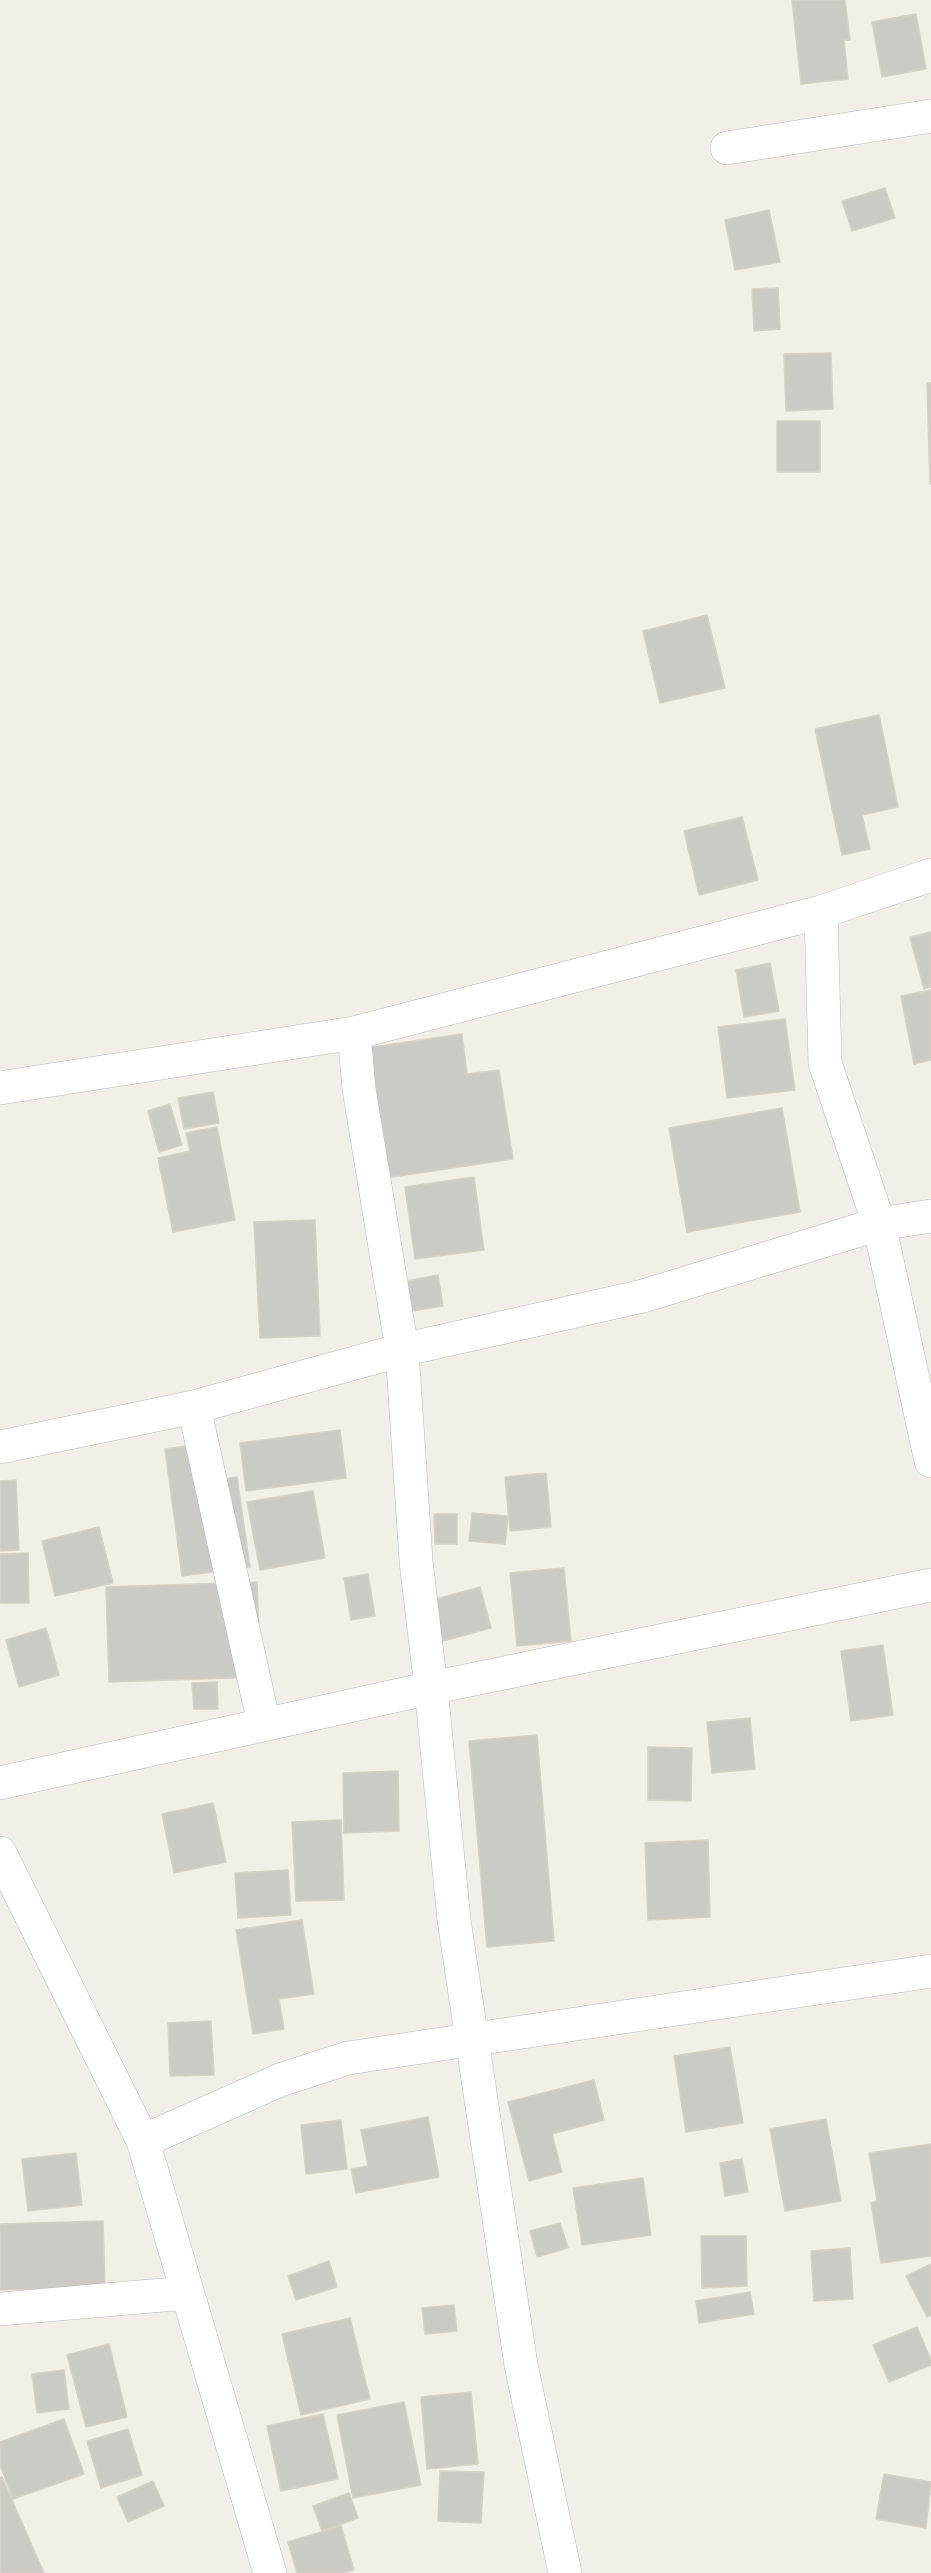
<!DOCTYPE html>
<html>
<head>
<meta charset="utf-8">
<style>
  body { margin:0 }
  canvas { display:block; background:#f1efe8 }
</style>
</head>
<body>
<canvas width="931" height="2573"></canvas>
<script>
const ctx = document.querySelector('canvas').getContext('2d');
ctx.lineJoin = 'round';
function paint(path, color) {
  ctx.fillStyle = color;
  ctx.fill(path, 'evenodd');
}
function stroke(path, color, width, dash) {
  ctx.strokeStyle = color;
  ctx.lineWidth = width;
  ctx.lineCap = dash ? 'butt' : 'round';
  ctx.setLineDash(dash || []);
  ctx.stroke(path);
}
const building = new Path2D(`
  M792,0H845L850,40H844L848,79L801,84Z
  M916,14L926,69L882,77L872,22Z
  M885,188L895,218L852,231L842,201Z
  M769,210L780,262L735,270L725,220Z
  M778,288L780,329L754,331L752,289Z
  M831,353L833,409L786,411L784,354Z
  M927,383H931V484H930Z
  M777,421H820V472H777Z
  M707,615L725,688L660,703L643,631Z
  M879,715L898,807L862,815L870,849L842,855L815,729Z
  M742,817L758,880L699,895L684,831Z
  M931,932V987L924,989L910,937Z
  M770,963L779,1011L744,1017L736,970Z
  M931,990V1060L914,1064L901,996Z
  M785,1019L795,1090L727,1098L718,1027Z
  M462,1034L467,1074L499,1070L513,1159L385,1178L366,1048Z
  M213,1092L219,1123L184,1129L178,1098Z
  M170,1104L182,1145L159,1152L148,1111Z
  M782,1108L800,1212L687,1232L669,1128Z
  M217,1127L235,1220L173,1232L158,1158L190,1151L186,1133Z
  M474,1177L484,1250L415,1259L405,1187Z
  M315,1220L320,1336L260,1338L254,1222Z
  M438,1275L443,1306L412,1311L407,1281Z
  M340,1430L346,1478L246,1491L240,1443Z
  M200,1444L205,1482L237,1477L250,1567L182,1576L165,1449Z
  M546,1473L551,1527L510,1531L505,1477Z
  M16,1480L19,1550L0,1551V1481Z
  M313,1491L325,1558L260,1570L247,1502Z
  M472,1513L508,1516L505,1544L469,1541Z
  M434,1514H457V1544H435Z
  M99,1527L113,1583L55,1596L42,1541Z
  M28,1553L29,1603H0V1554Z
  M564,1568L571,1641L517,1646L510,1573Z
  M368,1574L375,1616L351,1620L344,1578Z
  M257,1582L261,1677L109,1682L106,1587Z
  M480,1587L491,1628L443,1641L432,1600Z
  M46,1628L59,1675L19,1687L6,1640Z
  M883,1645L893,1715L851,1721L841,1651Z
  M217,1682L218,1709H194L192,1683Z
  M750,1718L755,1769L712,1773L707,1722Z
  M537,1735L554,1941L487,1947L469,1741Z
  M648,1747L692,1748L691,1801L648,1800Z
  M398,1771L399,1831L344,1833L343,1773Z
  M213,1803L226,1862L174,1873L162,1814Z
  M341,1820L344,1900L296,1901L292,1822Z
  M708,1840L710,1917L648,1920L645,1843Z
  M288,1870L291,1915L238,1918L235,1873Z
  M302,1920L314,1994L279,1999L284,2029L253,2034L236,1930Z
  M211,2021L214,2075L170,2076L168,2023Z
  M730,2047L743,2123L686,2132L674,2056Z
  M594,2080L604,2120L552,2134L562,2172L529,2181L508,2102Z
  M428,2117L439,2177L356,2193L351,2169L368,2166L361,2130Z
  M826,2119L841,2201L785,2211L770,2129Z
  M341,2120L347,2169L306,2174L301,2125Z
  M931,2144V2256L881,2263L871,2203L877,2201L869,2153Z
  M76,2153L82,2205L28,2211L22,2159Z
  M742,2159L748,2192L725,2196L720,2163Z
  M643,2178L651,2235L582,2245L573,2188Z
  M103,2221L105,2287L0,2290V2224Z
  M560,2223L568,2248L537,2257L530,2231Z
  M701,2236H746L747,2286L702,2288Z
  M850,2248L853,2299L814,2301L811,2251Z
  M329,2261L337,2287L296,2300L288,2276Z
  M931,2264V2315L927,2317L906,2276Z
  M750,2292L754,2314L699,2323L696,2301Z
  M454,2305L457,2331L425,2334L422,2308Z
  M350,2318L370,2399L301,2415L282,2334Z
  M917,2327L931,2360V2365L889,2382L873,2345Z
  M109,2344L127,2417L86,2427L67,2355Z
  M64,2370L69,2409L37,2413L32,2374Z
  M471,2392L478,2464L427,2469L421,2397Z
  M404,2402L421,2485L353,2498L337,2415Z
  M323,2414L338,2479L281,2491L267,2426Z
  M64,2419L84,2474L13,2499L0,2465V2442Z
  M128,2429L142,2475L101,2488L87,2441Z
  M440,2471L484,2472L481,2523L438,2521Z
  M884,2474L931,2482L926,2528L876,2519Z
  M2,2477L44,2573H0V2478Z
  M153,2481L164,2506L128,2522L117,2497Z
  M349,2493L358,2518L322,2531L313,2506Z
  M341,2526L354,2570L343,2573H297L288,2542Z`);
paint(building, '#cccac5');
stroke(building, '#d6d1c6', 1.5);
const street = new Path2D(`
  M727,148L931,116
  M821,912L825,1063L879,1224L931,1461
  M0,1088L354,1033L821,912L931,875
  M194,1407L264,1724
  M0,1447L194,1407L402,1350L359,1089L354,1033
  M0,1783L431,1688L931,1585
  M0,1853L143,2141L270,2573
  M143,2141L280,2080L348,2058L931,1971
  M0,2309L186,2293
  M565,2573L521,2365L454,1920L431,1688L416,1561L402,1350L643,1296L879,1224L931,1216`);
stroke(street, '#b5b8bc', 34);
stroke(street, '#fff', 33);
</script>
</body>
</html>
